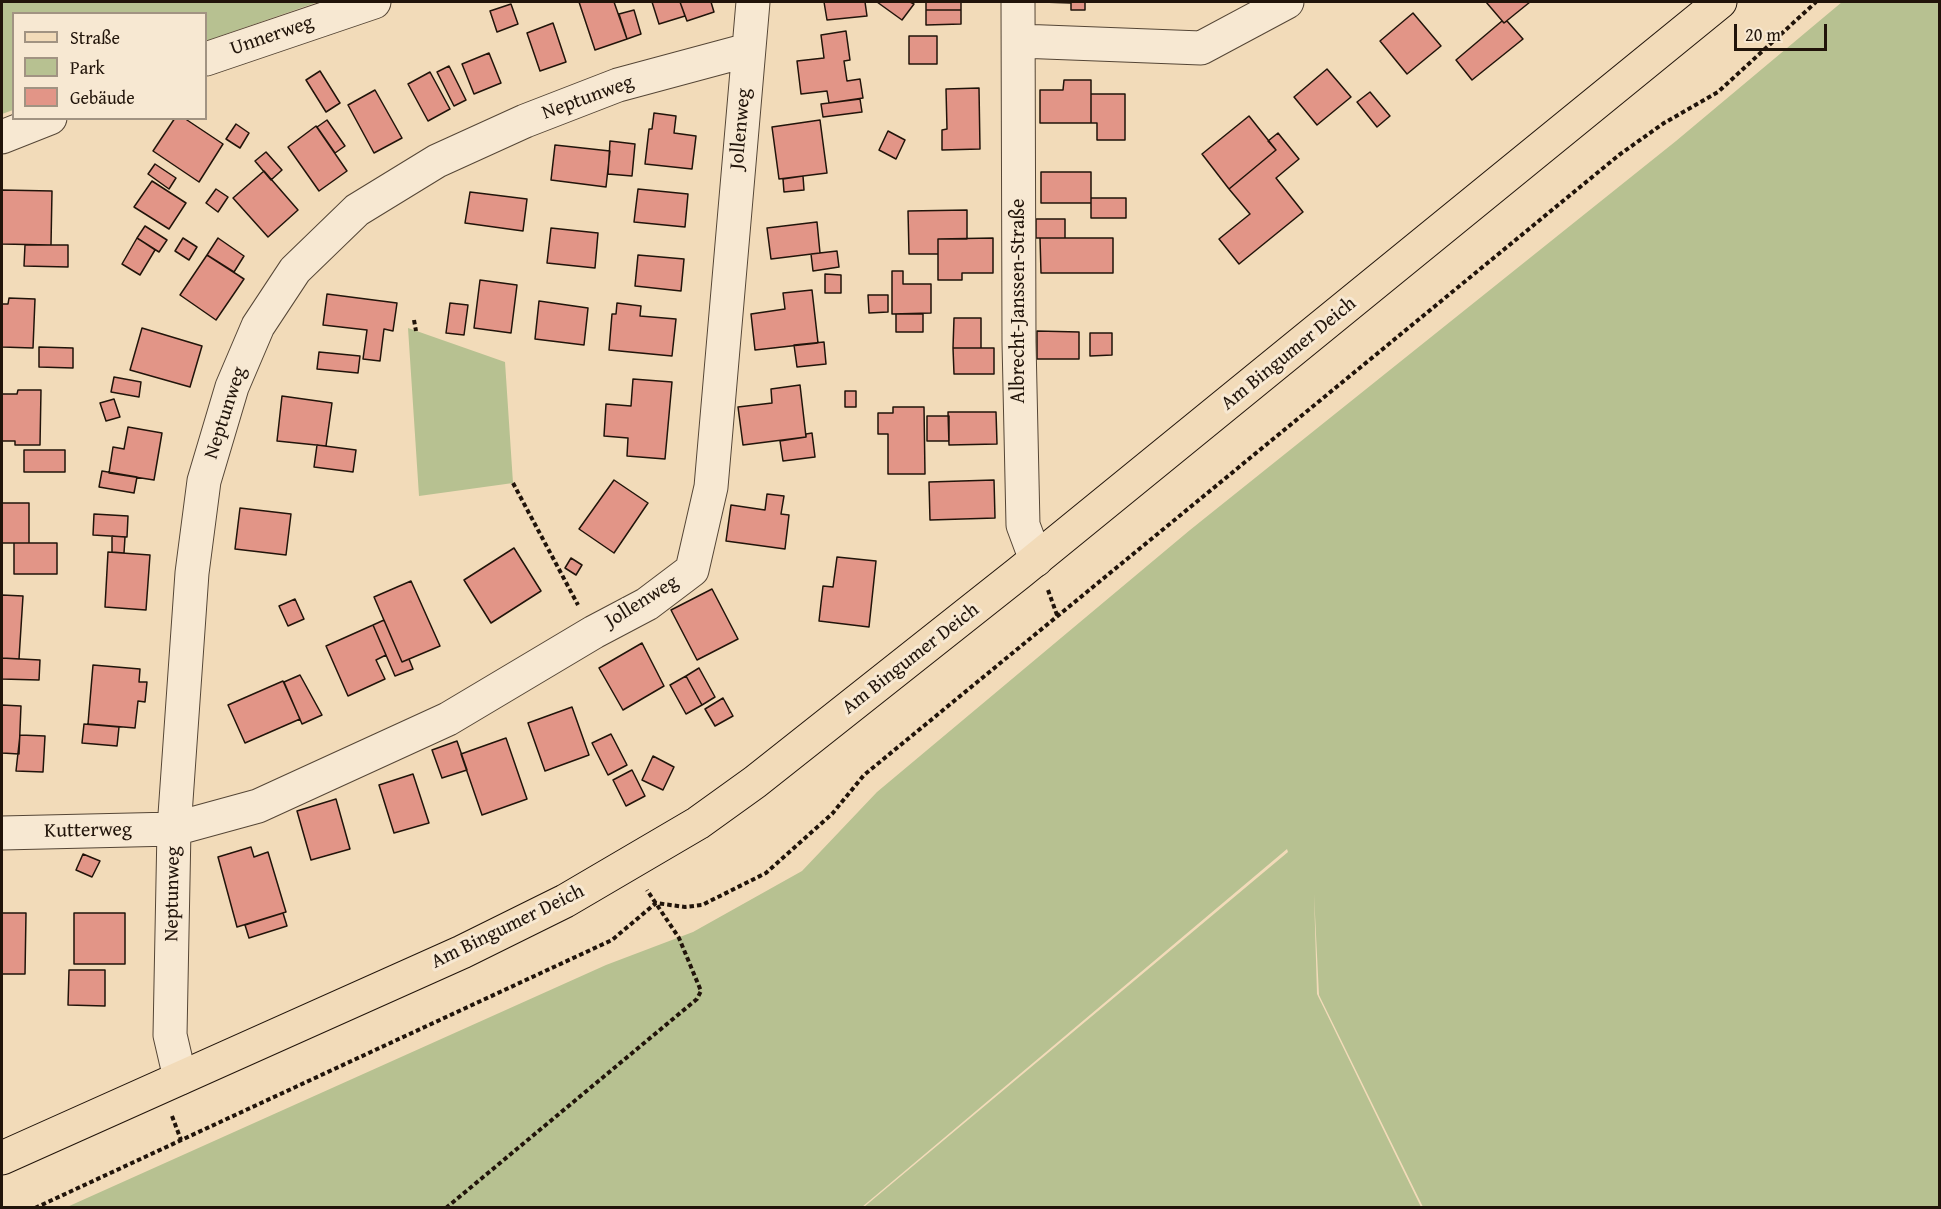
<!DOCTYPE html>
<html>
<head>
<meta charset="utf-8">
<style>
  body { margin:0 }
  #map { position:relative; width:1941px; height:1209px; overflow:hidden; background:#f2dbb9; font-family:"Gentium Book Plus",serif }
  canvas { display:block }
  .frame { position:absolute; inset:0; border:3px solid #21140a; pointer-events:none }
  .legend { position:absolute; left:12px; top:12px; width:195px; height:108px; box-sizing:border-box; background:#f7e8d2; border:2px solid #a19382; margin:0; padding:8px 10px; list-style:none; font-size:18px; color:#21140a }
  .legend li { display:flex; align-items:center; gap:12px; height:30px }
  .legend b { width:30px; border:2px solid #a19382 }
  .scale { position:absolute; left:1734px; top:24px; width:93px; height:27px; box-sizing:border-box; border:3px solid #21140a; border-top:0; padding-left:8px; font-size:18px; line-height:21px; white-space:nowrap; color:#21140a; -webkit-text-stroke:4px #f7e8d2; paint-order:stroke }
</style>
</head>
<body>
<div id="map">
<canvas width="1941" height="1209"></canvas>
<div class="frame"></div>
<ul class="legend">
<li><b style="height:8px;background:#f2dbb9"></b>Straße</li>
<li><b style="height:16px;background:#b7c191"></b>Park</li>
<li><b style="height:16px;background:#e29587"></b>Gebäude</li>
</ul>
<div class="scale">20 m</div>
</div>
<script>
const ctx = document.querySelector('canvas').getContext('2d');
ctx.lineJoin = 'round';
function paint(path, color) {
  ctx.fillStyle = color;
  ctx.fill(path, 'evenodd');
}
function stroke(path, color, width, dash) {
  ctx.strokeStyle = color;
  ctx.lineWidth = width;
  ctx.lineCap = dash ? 'butt' : 'round';
  ctx.setLineDash(dash || []);
  ctx.stroke(path);
}
function write(font, color, halo, rows, align = 'center') {
  ctx.font = font + ' "Gentium Book Plus",serif';
  ctx.lineWidth = 6;
  ctx.setLineDash([]);
  ctx.textBaseline = 'middle';
  ctx.strokeStyle = halo;
  ctx.fillStyle = color;
  for (const [text, x, y, turn = 0] of rows) {
    ctx.save();
    ctx.translate(x, y);
    ctx.rotate((+turn || 0) * Math.PI / 180);
    ctx.textAlign = isNaN(turn) ? turn : align;
    if (halo) ctx.strokeText(text, 0, 0);
    ctx.fillText(text, 0, 0);
    ctx.restore();
  }
}
paint(new Path2D(`
  M2,2H318L206,41V14H14L13,110L2,114Z
  M1842,2H1939V1207H1423L1319,995L1314,894L1317,994L1421,1207H864L1288,852L1287,849L862,1207H67L606,965L693,932L802,871L877,792L1190,530L1676,141Z
  M408,328L505,362L513,483L419,496Z`), '#b7c191');
const building = new Path2D(`
  M579,2H614L627,39L595,50Z
  M652,2H680L685,16L659,24Z
  M680,2H711L714,12L687,21Z
  M824,2H865L867,16L827,20Z
  M877,2H910L914,4L902,20Z
  M926,2H961V10H926Z
  M1042,2H1085V10H1071V3Z
  M1486,2H1530L1504,23Z
  M511,4L518,24L497,32L490,11Z
  M634,10L641,34L627,39L619,14Z
  M926,10H961V24L926,25Z
  M1413,13L1441,46L1407,74L1380,41Z
  M1502,21L1504,23L1507,21L1523,39L1472,80L1456,60Z
  M553,23L566,62L540,71L527,33Z
  M846,31L850,60L844,61L847,81L860,79L863,98L829,103L827,91L801,94L797,61L824,58L821,35Z
  M909,36H937V64H909Z
  M489,53L501,83L474,94L462,64Z
  M449,66L466,100L454,106L437,72Z
  M1327,69L1351,97L1317,125L1294,97Z
  M320,71L340,103L326,112L306,80Z
  M430,72L450,109L428,121L408,84Z
  M1064,80H1091V123H1040V90H1063Z
  M979,88L980,149L942,150V130L947,129L946,89Z
  M375,90L402,138L374,153L348,105Z
  M1370,92L1390,116L1377,127L1357,102Z
  M1091,94H1125V140H1097V123H1091Z
  M860,99L862,112L823,117L821,104Z
  M654,113L676,116L674,133L696,136L692,169L645,164L649,129H652Z
  M1249,116L1276,150L1229,189L1202,154Z
  M175,118H184L223,144L199,182L153,151Z
  M327,120L345,146L335,153L317,127Z
  M820,120L827,173L779,179L772,127Z
  M236,124L249,133L240,148L226,139Z
  M316,126L347,171L319,191L288,147Z
  M888,131L905,140L896,159L879,150Z
  M1278,133L1299,159L1276,178L1303,212L1239,264L1219,239L1250,214L1229,189L1276,150L1268,141Z
  M610,141L635,144L632,176L608,174Z
  M555,145L610,151L606,187L551,180Z
  M266,152L282,170L271,180L255,161Z
  M155,164L176,178L169,189L148,174Z
  M264,171L298,210L268,237L233,198Z
  M1041,172H1091V203H1041Z
  M803,176L804,190L784,192L783,179Z
  M152,181L186,203L169,229L134,207Z
  M216,189L228,197L218,212L206,203Z
  M638,189L688,194L685,227L634,222Z
  M2,190L52,191L51,245L2,244Z
  M470,192L527,199L523,231L465,223Z
  M1091,198H1126V218H1091Z
  M967,210V239H938V254H909L908,211Z
  M1036,219H1065V238H1036Z
  M817,222L820,253L771,259L767,228Z
  M145,226L167,240L159,252L137,238Z
  M551,228L598,233L595,268L547,263Z
  M137,238L155,250L140,275L122,264Z
  M183,238L197,247L189,260L175,251Z
  M218,238L244,256L234,272L207,255Z
  M993,238V273H962V280H938V239Z
  M1040,238H1113V273H1041Z
  M25,245H68V267L24,266Z
  M837,251L839,267L813,271L811,254Z
  M207,255L244,279L216,320L180,295Z
  M638,255L684,259L681,291L635,286Z
  M892,271H903V284H931V313L892,314Z
  M825,274L841,275V293H825Z
  M480,280L517,285L511,333L474,328Z
  M812,290L818,343L755,350L751,314L785,309L783,293Z
  M327,294L397,303L393,331L384,329L380,361L363,359L367,330L323,325Z
  M868,295H888V312L869,313Z
  M9,298L35,299L33,348L2,347V304H8Z
  M539,301L588,308L584,345L535,339Z
  M450,303L468,305L464,335L446,333Z
  M617,303L641,306L640,316L676,319L672,356L609,350L612,314H616Z
  M896,314H923V332H896Z
  M954,318H981V348H953Z
  M142,328L202,346L190,387L130,370Z
  M1037,331L1079,332V359H1037Z
  M1090,333H1112V355L1090,356Z
  M824,342L826,364L797,367L794,345Z
  M39,347L73,348V368L39,367Z
  M953,348H994V374H954Z
  M319,352L360,356L358,373L317,369Z
  M114,377L141,382L139,397L111,392Z
  M633,379L672,382L665,459L627,456L628,438L604,436L606,404L631,406Z
  M800,385L806,437L743,445L738,407L772,403L771,389Z
  M18,390H41L40,445H15V441H2V394H17Z
  M845,391H856V407H845Z
  M282,396L332,403L326,446L277,441Z
  M114,399L120,417L106,421L100,403Z
  M893,407H924L925,474H888V434H878V413H893Z
  M948,412H996L997,444L949,445Z
  M927,416H949V441H927Z
  M128,427L162,433L154,480L109,473L113,447L124,449Z
  M812,433L815,457L783,461L780,441L806,437V434Z
  M317,445L356,450L353,472L314,467Z
  M24,450H65V472H24Z
  M102,471L137,477L134,493L99,487Z
  M614,480L648,503L614,553L579,529Z
  M994,480L995,518L930,520L929,482Z
  M767,494L784,496L781,514L789,515L785,549L726,541L731,505L765,510Z
  M2,503H29V543H2Z
  M240,508L291,514L286,555L235,549Z
  M94,514L128,516L127,537L93,535Z
  M112,536L125,537L124,553L112,552Z
  M14,543H57V574H14Z
  M514,548L541,591L491,623L464,580Z
  M108,552L150,555L146,610L105,607Z
  M837,557L876,561L869,627L819,621L823,586L833,587Z
  M571,558L582,565L576,575L565,568Z
  M411,581L440,646L402,662L374,597Z
  M712,589L738,639L697,660L671,610Z
  M2,595L23,596L19,659L2,658Z
  M295,599L304,619L288,626L279,606Z
  M384,620L402,662L409,659L413,669L395,676L373,625Z
  M373,625L386,655L376,660L385,679L348,696L326,646Z
  M642,643L664,686L623,710L599,668Z
  M2,658L40,660L39,680L2,679Z
  M93,665L140,669L139,682H147L145,702L138,701L135,728L88,724Z
  M699,668L715,697L702,705L686,676Z
  M300,675L322,715L302,724L284,682Z
  M686,676L702,705L686,714L670,685Z
  M283,681L300,719L245,743L228,705Z
  M723,698L733,716L715,726L705,709Z
  M2,705L21,706L19,754L2,753Z
  M572,707L589,755L545,771L528,723Z
  M84,724L119,727L117,746L82,743Z
  M611,734L627,765L608,775L592,743Z
  M20,735L45,736L43,772L16,771Z
  M506,738L527,799L482,815L461,754Z
  M457,741L467,770L442,778L432,750Z
  M653,756L674,767L663,790L642,780Z
  M632,770L645,796L626,806L613,780Z
  M413,774L429,823L394,833L379,785Z
  M336,799L350,849L311,860L297,811Z
  M251,847L254,857L268,852L286,912L237,927L218,857Z
  M83,854L100,861L92,877L76,870Z
  M2,913H26L25,974H2Z
  M74,913H125V964H74Z
  M283,913L287,926L249,938L245,925Z
  M69,970H105V1006L68,1005Z`);
paint(building, '#e29587');
stroke(building, '#21140a', 1.5);
const minor = new Path2D(`
  M1018,2L1019,342L1023,525L1036,560
  M1019,41L1201,48L1287,2
  M206,59L374,2
  M2,137L50,118
  M2,833L174,829L258,806L448,719L594,632L647,604L692,570L711,487L753,2
  M180,1078L170,1035L174,829L192,573L204,481L232,387L258,326L295,270L357,210L437,161L525,121L618,85L748,50`);
const major = new Path2D(`
  M2,1158L462,952L565,901L698,823L755,782L1019,573L1720,2`);
stroke(minor, '#554636', 35);
stroke(major, '#21140a', 35);
stroke(new Path2D(`
  M414,320L416,331
  M513,483L578,605
  M1048,590L1057,615
  M172,1116L181,1140
  M35,1208L612,940L656,903L685,907L702,905L766,873L832,814L864,775L1619,155L1664,123L1718,92L1816,2
  M446,1208L697,999L701,991L679,938L647,890`), '#21140a', 4, [4.5, 3]);
stroke(minor, '#f7e8d2', 33);
stroke(major, '#f2dbb9', 33);
write('20px', '#21140a', '#f7e8d2', [
  ["Unnerweg",272,36,-19],
  ["Neptunweg",588,98,-20],
  ["Jollenweg",741,129,-85],
  ["Albrecht-Janssen-Straße",1019,301,-90],
  ["Am Bingumer Deich",1289,354,-39],
  ["Neptunweg",226,413,-72],
  ["Jollenweg",642,602,-32],
  ["Am Bingumer Deich",911,659,-38],
  ["Kutterweg",88,831,-1],
  ["Neptunweg",173,894,-89],
  ["Am Bingumer Deich",508,927,-26]
]);
</script>
</body>
</html>
